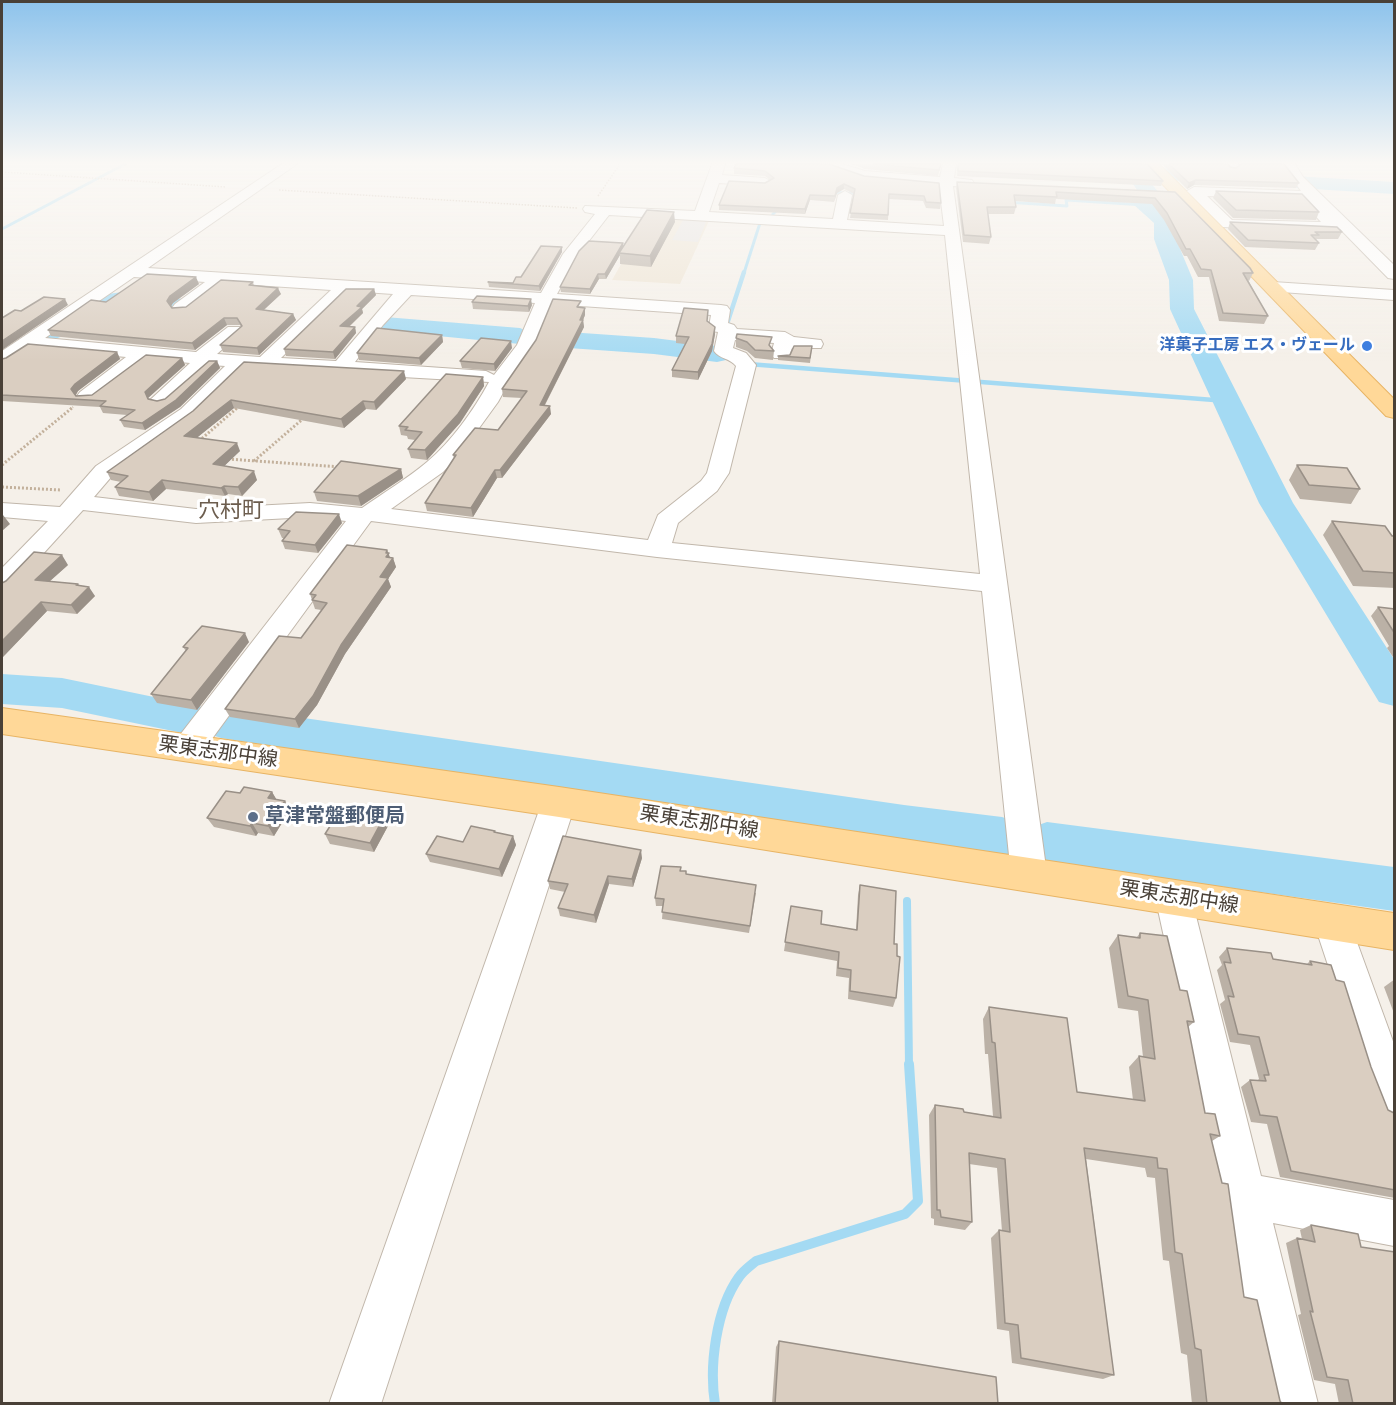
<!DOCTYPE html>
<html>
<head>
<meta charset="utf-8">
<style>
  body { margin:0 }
  #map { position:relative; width:1396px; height:1405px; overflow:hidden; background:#f5f0e9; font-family:Poppins,sans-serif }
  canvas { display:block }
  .frame { position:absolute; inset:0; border:3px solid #494037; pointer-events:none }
</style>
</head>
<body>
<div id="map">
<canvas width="1396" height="1405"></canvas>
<div class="frame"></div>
</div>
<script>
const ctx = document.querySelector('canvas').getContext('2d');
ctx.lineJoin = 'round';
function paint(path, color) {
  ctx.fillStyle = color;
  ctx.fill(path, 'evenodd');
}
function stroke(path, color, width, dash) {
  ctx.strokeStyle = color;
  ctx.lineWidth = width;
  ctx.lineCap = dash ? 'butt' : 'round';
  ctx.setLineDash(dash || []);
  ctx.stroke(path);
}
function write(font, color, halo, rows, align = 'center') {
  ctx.font = font + ' Poppins,"Noto Sans JP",sans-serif';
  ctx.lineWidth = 6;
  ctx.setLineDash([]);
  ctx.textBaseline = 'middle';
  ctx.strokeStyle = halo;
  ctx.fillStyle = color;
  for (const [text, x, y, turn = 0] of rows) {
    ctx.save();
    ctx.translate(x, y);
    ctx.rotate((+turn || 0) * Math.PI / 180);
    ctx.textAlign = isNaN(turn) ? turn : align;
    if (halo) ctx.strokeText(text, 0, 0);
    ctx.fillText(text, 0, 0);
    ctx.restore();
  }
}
paint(new Path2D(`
  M649,215L709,221L680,284L612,280Z`), '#eee4d3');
paint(new Path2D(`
  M683,220L706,222L698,242L672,240Z`), '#e6e3e1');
stroke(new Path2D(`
  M830,192L860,194
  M1006,202L1067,206L1066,200L1144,205
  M2,229L125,164
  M744,273L760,223H770L773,214L779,208`), '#a4daf3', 3);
stroke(new Path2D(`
  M726,327L744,272
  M748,364L1227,401`), '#a4daf3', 4.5);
stroke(new Path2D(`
  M907,901L909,1066`), '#a4daf3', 8);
stroke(new Path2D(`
  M715,1404C709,1366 716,1309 739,1277C743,1271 750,1266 756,1261L905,1214L918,1201L909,1064`), '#a4daf3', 10);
paint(new Path2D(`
  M1147,167L1394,182V194L1148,179L1159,193L1155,203L1174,221L1176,239L1193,280L1194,309L1293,503L1394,659V706L1379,702L1259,503L1170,309L1169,280L1154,239V223L1134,205L1139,193L1127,175L1129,171Z
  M123,292L183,299L186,304L183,309C158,315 132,301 108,308C84,314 69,345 42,338L38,333L42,328L91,296Z
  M385,317L520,328L531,333L540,330L654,338L717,346L726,348L730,354L726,360L717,362L654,354L540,346L529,341L520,344L376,330L372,325L376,320Z
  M2,674L62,678L212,709L221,706L904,805L1002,817L1019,823L1026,836L1030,828L1047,822L1394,867V911L1047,862L1030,856L1023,843L1019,851L1002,857L904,845L221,738L206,733L197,736L62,708L2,704Z`), '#a4daf3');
const minor = new Path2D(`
  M282,164H297L148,268L541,293L563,254L595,214L585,212L583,209L585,206L695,211L712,164H725L722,175L765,178L772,182L765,186L719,183L709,212L833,219L838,195L845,191L852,195L847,220L944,226L939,185L864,179L820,164H842L865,171L940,177L943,164H956L954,178L972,180L974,183L967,187L953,186L1047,875L1042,886L1029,890L1016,886L1011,875L982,591L657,557L371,521L198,758L187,761L176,758L171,749L176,740L346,521L310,517L196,523L83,510L11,589L2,591V568L48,521L2,517V503L60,507L96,466L181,409L225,366L211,365L167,404L160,406L153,404L150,400L190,363L148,359L94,400H80L77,396L80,392L126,357L31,348L9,363L2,365V351ZM609,215L945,235L980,574L672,543L678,523L717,491L729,473L756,365L746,353L733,348L735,340L774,343L771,354L774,358H788L792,348H821L823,344L821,340L794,337L785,332L737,329L734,325L728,323L730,310L727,306L721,305L557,294L578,255ZM134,277L205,282L175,304L172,308L175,312H187L224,283L331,290L260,357L217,354L243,331L240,327H228L196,352L45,338ZM349,291L393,294L336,361L281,358ZM411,295L535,303L517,345L494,375L486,371L355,362L383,325ZM552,304L711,315L709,327L712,331L718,332L714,351C719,359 730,358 736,366L707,473L701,481L658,515L648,540L391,509L443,472L461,453L498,402L510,380L535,346ZM246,368L489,382C474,410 451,442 427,462C407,479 383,493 362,508L310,503L196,509L94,497L112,476L195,417Z
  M1225,164H1238L1240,167L1233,171L1228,170Z
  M1282,164H1295L1303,177L1394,265V279L1388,278L1340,229L1334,232L1223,227L1187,191L1194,187L1301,191ZM1207,196L1300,199L1321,222L1232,220Z
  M1273,282L1394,290V300L1267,291L1265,287L1267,283Z
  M559,789L571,793L576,802L381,1404H329L542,802L547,793Z
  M1173,880L1186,885L1191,896L1261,1176L1394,1200V1246L1273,1223L1318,1404H1266L1155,896L1160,885Z
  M1332,906L1345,911L1350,923L1394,1044V1122L1379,1116L1373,1101L1314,923L1319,911Z`);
const major = new Path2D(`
  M1143,164H1159L1394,399V418L1386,416Z
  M2,708L559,787L1394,913V950L559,817L2,734Z`);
stroke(minor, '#c1b7ab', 2);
stroke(major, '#e8b464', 2);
stroke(new Path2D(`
  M2,172L226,187
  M279,190L577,208
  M598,196L620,164`), '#c3b19c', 1.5, [1.5, 1.5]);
stroke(new Path2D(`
  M70,409L73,407
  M235,409L239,406`), '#c3b19c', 2, [1.5, 1.5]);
stroke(new Path2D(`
  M199,441L237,408
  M228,459L341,467
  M254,461L305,417
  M2,465L72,408
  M2,487L61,490`), '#c3b19c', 3, [2, 2]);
paint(minor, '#fff');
paint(major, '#ffd898');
paint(new Path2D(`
  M851,164H941L938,176L865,169Z
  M958,164L1163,181L1161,186L957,176Z
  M1162,164H1228L1230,167L1236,168L1240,165V164H1284L1299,183L1296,188L1194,185L1187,189Z
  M734,168L864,176L939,183L941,203L940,209L926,208L923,201L889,199L888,220L850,218L854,194L844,189L837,193L834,202L810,200L805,214L719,210V205L770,180L765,176L734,174Z
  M957,182L1175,192L1253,273L1249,281L1248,280L1268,316L1264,324L1219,321L1209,277H1198L1187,256H1184L1164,220L1152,204L1056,199L1055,204L1015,201L1016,207L1014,214H988L991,237L989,244L963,242L956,188Z
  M1216,191L1319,212L1316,220L1233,218L1213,198Z
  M675,222L651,267L620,264V255L606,279H599L590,294L561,292L560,287L623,247Z
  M1230,222L1342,232L1338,239H1317L1316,240L1319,243L1315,250L1245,247L1228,229Z
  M562,247V252L540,291L489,287L488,282L513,283Z
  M253,282L254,286L281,294L264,310L293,314L296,320L259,355L223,352L220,345L241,327L240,325H227L195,350L51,336L48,330L106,302L199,284L173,303L171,306L172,308L186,307Z
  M374,289L376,295L362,309L363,313L349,327H355L356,333L335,359L286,356L284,349Z
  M472,302L532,305L529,312L473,309Z
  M581,308H585V315L583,320L584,327L545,405L551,414L502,478H497L473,517L427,511L425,503L454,458L453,455L498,430L522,398L503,397L502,389Z
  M708,322L715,334L712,351L698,380L672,377V370L685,344L676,343V336Z
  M442,335L443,342L421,365L359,360L357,353Z
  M736,338L771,347L774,351L773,360L755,358L747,351L736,347Z
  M812,346L810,363L778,360V356L790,355Z
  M512,348L495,371L462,368L460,361Z
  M117,352L120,359L78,391L76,395V396L92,395L182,358L185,365L148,398L157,401L165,399L217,361L220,368L180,407L145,430L124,427L120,420L127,415L103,413L100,407L2,401V359Z
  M244,362L406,379L376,410L366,409L344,428L234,408L196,438L240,451L224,466L257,480L242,496L228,494L225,496L166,489L153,501L119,496L115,487L121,482L111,480L107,472L193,411Z
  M483,377L484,386L460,423L427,460L411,458L408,449L415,440L408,439L407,436L401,435L399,426Z
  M1297,465L1360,489L1351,504L1300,499L1289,480Z
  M401,469L403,478L361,506L317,501L314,492Z
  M1332,521L1395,536V588L1353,586L1323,535Z
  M342,523L318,553L285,549L282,541L284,538H282L278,529Z
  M387,550L390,557L393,558L396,567L388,579L391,587L345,654L317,705L299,728L230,717L225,709L301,638L321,610L315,609L310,594Z
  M68,565L50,581L79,586L95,596L77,614L47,611L2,658V583Z
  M1378,607L1395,609V660L1387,648L1389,646L1371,616Z
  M249,642L197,710L157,703L151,694L186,651L183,647Z
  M272,792L276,799L290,810L274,836L258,833L256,836L214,827L207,818L240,793Z
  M384,817L388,826L374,852L330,844L325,834Z
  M495,831V833L513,836L516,845L502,877L430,862L426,854Z
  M642,858L633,887L609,884L596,923L560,916L558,908L565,892L550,889L548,881Z
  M681,871L686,874L756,893L749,933L662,919L663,906H656L655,898Z
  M860,885L894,944L896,998L893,1007L848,999L849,978L836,976L837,961L784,951L791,906L821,924L856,930L858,895Z
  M1140,933L1180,990L1194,1022L1188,1027L1205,1113L1220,1136L1212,1141L1244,1297L1280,1401L1282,1404H1192L1187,1355L1181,1353L1169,1261L1163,1260L1155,1178L1147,1177L1145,1168L1086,1159L1114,1375L1103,1379L1012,1363L1009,1331L997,1329L991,1238L999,1230L1002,1231L997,1168L969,1164L972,1222L965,1230L934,1225V1219L931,1218L929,1115L935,1105L964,1112L993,1116L988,1054H985L983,1019L989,1007L1077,1092L1133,1100L1129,1067L1139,1056L1143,1057L1138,1011L1118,1008L1109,948L1118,935L1137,937Z
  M1227,948L1273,959L1307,964L1310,961L1336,980L1388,1110L1395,1115V1198L1280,1177L1267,1124L1251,1122L1241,1087L1250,1080L1257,1081L1259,1079L1250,1045L1230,1042L1220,1004L1225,1000L1217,970L1222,965L1219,957Z
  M1395,979V1016L1384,987Z
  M1311,1225L1395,1404H1339L1335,1384L1314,1380L1298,1315L1301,1314L1286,1243L1297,1238L1302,1239L1300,1230Z
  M779,1341L998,1404H772L776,1347Z`), '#bbb1a6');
paint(new Path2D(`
  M1196,180L1194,185L1187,189L1189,183Z
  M844,184V189L837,193L834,202L837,188Z
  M810,195V200L805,214V209Z
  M674,212L675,222L651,267L650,256Z
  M623,243V248L619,253L620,255L606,279L605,274Z
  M562,247V252L540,291L539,286Z
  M598,274L599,279L590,294V289Z
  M196,277L199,284L173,303L170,308L167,301L170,296Z
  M278,288L281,294L258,315L256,309Z
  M374,289L376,295L362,309L363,313L342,333L340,326L357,306Z
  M65,299L68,305L2,350V341Z
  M531,299L532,305L529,312L528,306Z
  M585,308V315L583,320L584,327L541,412L540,405Z
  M293,314L296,320L259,355L257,348Z
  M224,318L227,325L195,350L192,343Z
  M355,327L356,333L335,359L333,352Z
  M715,327V334L712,351L698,380V372Z
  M442,335L443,342L421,365L419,358Z
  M511,341L512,348L495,371L494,364Z
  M117,352L120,359L78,391L75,396L71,389L75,384Z
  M182,358L185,365L148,398L151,405L145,392Z
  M217,361L220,368L180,407L145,430L142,423Z
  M404,371L406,379L376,410L374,402Z
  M483,377L484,386L460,423L427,460L425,450Z
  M231,400L234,408L188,445L184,436Z
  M363,401L366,409L344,428L341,419Z
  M550,406L551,414L502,478L500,470Z
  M237,443L240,451L217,473L213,464Z
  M401,469L403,478L361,506L358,496Z
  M495,470L497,478L473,517L471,508Z
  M254,471L257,480L242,496L238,487Z
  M162,480L166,489L153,501L149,492Z
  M224,486L228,494L225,496L221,488Z
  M339,514L342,523L318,553L315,545Z
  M3,515L10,524L2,531V517Z
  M387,550L391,561L393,558L396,567L388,579L391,587L345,654L317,705L299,728L295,719L341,645L380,577L386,553Z
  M62,555L68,565L41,589L35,580Z
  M78,584L83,593L89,587L95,596L77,614L71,605L76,585Z
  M41,602L47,611L2,658V641Z
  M245,633L249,642L197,710L191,700Z
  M272,792L278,802L268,798Z
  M285,801L290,810L274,836L268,826Z
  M384,817L388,826L374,852L370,843Z
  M252,823L258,833L256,836L250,826Z
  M513,836L516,845L502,877L499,869Z
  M641,850L642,858L633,887L632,879Z
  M608,876L609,884L596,923L594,915Z`), '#999087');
const building = new Path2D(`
  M736,164H829L864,176L939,183L941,203L926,202L924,196L889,194L888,215L850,213L855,189L844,184L837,188L835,196L810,195L805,209L719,205L729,181L765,183L774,178L765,171L734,168Z
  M873,164H941L939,170Z
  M958,164H1147L1163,181L958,171Z
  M1169,164H1228L1230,167L1236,168L1241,164H1284L1299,183L1196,180L1189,183Z
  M957,182L1175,192L1250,268L1253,273H1243L1268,316L1223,313L1211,270L1201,269L1190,249H1186L1167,213L1155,198L1056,192L1057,197L1014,195L1016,207H987L991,237L964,235Z
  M1216,191L1302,194L1319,212L1236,210Z
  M647,210L674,212L650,256L619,253Z
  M1230,222L1337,227L1342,232H1315L1319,235H1311L1319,243L1248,240Z
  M589,241L623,243L605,274H598L590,289L560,287L579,251Z
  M541,246L562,247L539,286L488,282L513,283L516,277H521Z
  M147,274L196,277L170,296L167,301L172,308L186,307L221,280L253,282L249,285L278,288L256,309L293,314L257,348L220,345L242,326L237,318H224L192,343L48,330L91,300L106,302Z
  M346,289H374L357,306L362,307L340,326L355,327L333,352L284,349Z
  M477,296L531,299L528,306L472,302Z
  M44,297L65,299L2,341V318L15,310L21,311Z
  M553,299L581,301L577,307L585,308L580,320H583L540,405L550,406L500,470H495L471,508L425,503L456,455H453L475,428L498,430L527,391L502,389L536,340Z
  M684,308L708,310L707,321L715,327L712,344L698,372L672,370L689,337L676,336Z
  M377,328L442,335L419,358L357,353Z
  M737,334L772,337L769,345L774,351L755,350L747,342L736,338Z
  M481,338L511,341L494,364L460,361Z
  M28,344L117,352L75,384L71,389L76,396L92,395L146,355L182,358L145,392L148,399L157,401L165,399L209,361H217L176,400L142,423L120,420L135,410L100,406L106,401L2,395V359L6,358Z
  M794,346H812L810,358L778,356L790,355Z
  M244,362L404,371L374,402L363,401L341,419L231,400L184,436L237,443L213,464L254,471L238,487L224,486L221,488L162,480L149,492L115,487L128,476L107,472L193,411Z
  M446,374L483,377L458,414L425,450L408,449L422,432L405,430L408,427L399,426Z
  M341,461L401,469L358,496L314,492Z
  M1297,465H1306L1347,468L1360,489L1309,485Z
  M296,512L339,514L315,545L282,541L290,531L278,529Z
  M1332,521L1385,526L1392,536H1395V573L1363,571Z
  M347,545L387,550L386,553H389L386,557L393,558L380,577L388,578L341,645L313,696L295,719L225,709L279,636L301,638L327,603L312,600L316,595L310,594Z
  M34,552L62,555L35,580L78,584L76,585L89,587L71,605L41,602L2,641V583L6,581Z
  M1378,607L1395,609V634Z
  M202,626L245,633L191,700L151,694L188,648L183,647Z
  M244,787L272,792L268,798L285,801L268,826L252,823L250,826L207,818L226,791L240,793Z
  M341,809L384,817L370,843L325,834Z
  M471,826L495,831L494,832L513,836L499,869L426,854L437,836L463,842Z
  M563,836L641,850L632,879L608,876L594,915L558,908L568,884L548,881Z
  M661,866L681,867L680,871H686V874L756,885L750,926L662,912L664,899L655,898Z
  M860,885L896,891L894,944H897V956L900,957L896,998L850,991L851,970L838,968L839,952L785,942L791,906L822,911L821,924L857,930Z
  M1140,933L1167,936L1180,990L1187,991L1194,1022L1187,1021L1205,1113L1215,1114L1220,1136L1210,1134L1222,1183L1228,1184L1244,1297L1257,1300L1280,1401L1282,1404H1207L1201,1350L1195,1348L1182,1254L1175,1252L1167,1169L1158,1168L1157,1158L1084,1148L1114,1375L1021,1358L1018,1325L1005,1323L999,1230L1010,1232L1005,1159L969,1153L972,1222L941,1217L940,1210H937L935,1105L963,1109L964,1112L1001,1118L995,1043L992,1042L989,1007L1067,1018L1077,1092L1145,1101L1139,1056L1155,1059L1148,1000L1128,996L1118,935L1140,938Z
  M1227,948L1271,953L1273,959L1312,965L1310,961L1331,965L1336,980L1344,982L1371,1067L1388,1110L1394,1113L1395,1115V1190L1291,1171L1277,1117L1260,1115L1250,1080L1266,1081L1264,1075H1269L1259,1037L1238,1034L1228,996L1234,997L1224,962L1231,963Z
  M1311,1225L1358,1234L1361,1247L1395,1252V1404H1353L1348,1380L1327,1377L1310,1311L1313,1312L1297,1238L1315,1242Z
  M779,1341L996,1377L998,1404H775Z`);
paint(building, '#dacec1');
stroke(building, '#999087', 1.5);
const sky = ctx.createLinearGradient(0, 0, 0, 361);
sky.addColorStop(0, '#8dc3ec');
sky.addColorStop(0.45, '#faf8f5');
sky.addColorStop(1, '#faf8f500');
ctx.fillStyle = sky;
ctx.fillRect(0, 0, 1396, 361);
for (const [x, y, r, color] of [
  [1367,346,6,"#3f7fe0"],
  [253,817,6,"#5c6f8a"]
]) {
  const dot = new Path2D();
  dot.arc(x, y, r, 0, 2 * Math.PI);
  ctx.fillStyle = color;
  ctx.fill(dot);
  stroke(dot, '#fff', 2);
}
write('bold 16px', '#366cbe', '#fff', [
  ["洋菓子工房 エス・ヴェール",1355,346]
], 'right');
write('20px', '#494037', '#fff', [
  ["栗東志那中線",218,753,8],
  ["栗東志那中線",699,823,9],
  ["栗東志那中線",1179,898,9]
]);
write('bold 20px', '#4e5e75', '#fff', [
  ["草津常盤郵便局",265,817]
], 'left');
write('22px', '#6c5d4e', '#fff', [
  ["穴村町",231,511]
]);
</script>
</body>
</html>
